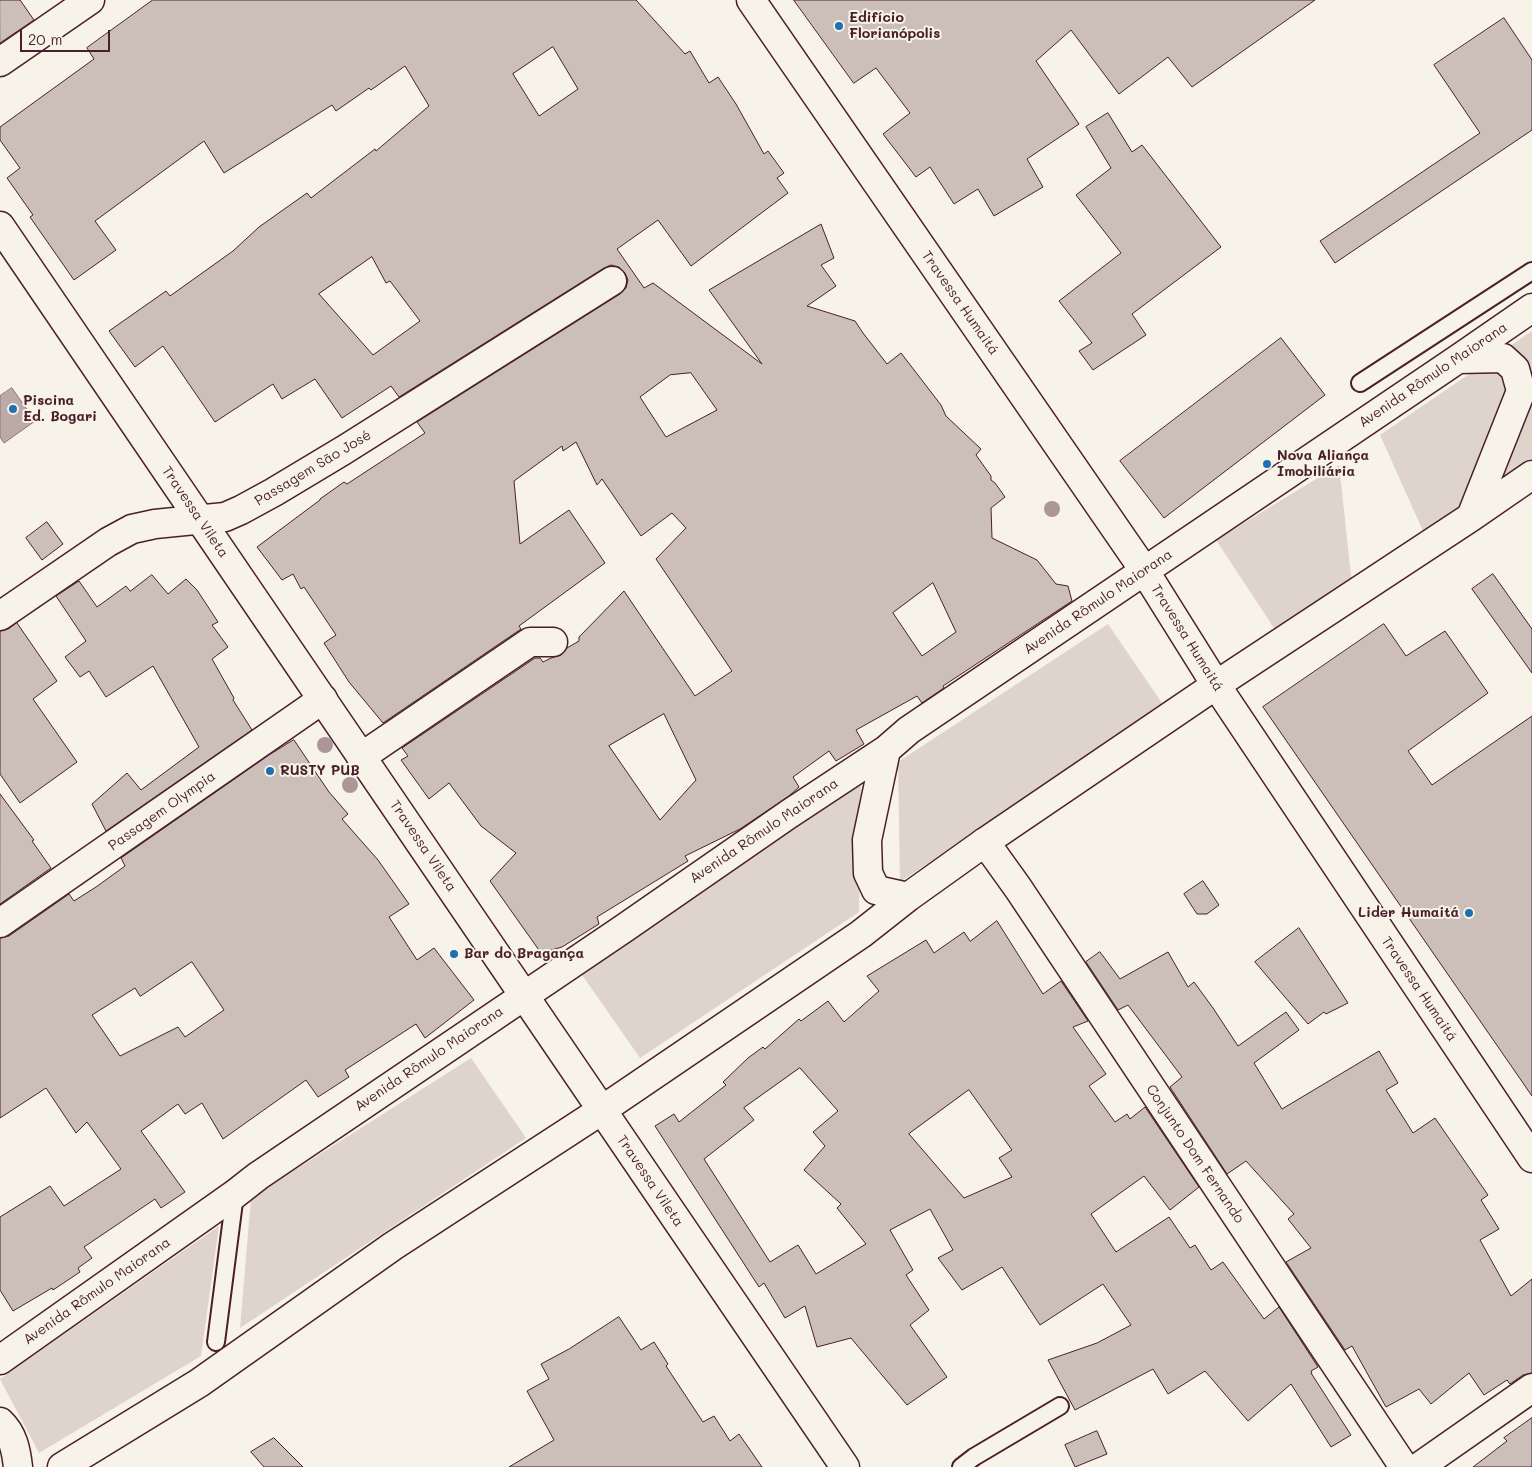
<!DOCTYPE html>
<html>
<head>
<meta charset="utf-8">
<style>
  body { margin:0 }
  #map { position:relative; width:1532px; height:1467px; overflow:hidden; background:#f7f3e8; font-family:Mali,sans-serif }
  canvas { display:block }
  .scale { position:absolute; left:20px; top:30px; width:90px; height:22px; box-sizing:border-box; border:2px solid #4a1f2b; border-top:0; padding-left:6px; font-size:15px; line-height:18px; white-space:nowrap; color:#4a1f2b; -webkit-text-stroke:4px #f7f3e8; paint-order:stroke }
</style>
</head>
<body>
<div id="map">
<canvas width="1532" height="1467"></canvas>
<div class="scale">20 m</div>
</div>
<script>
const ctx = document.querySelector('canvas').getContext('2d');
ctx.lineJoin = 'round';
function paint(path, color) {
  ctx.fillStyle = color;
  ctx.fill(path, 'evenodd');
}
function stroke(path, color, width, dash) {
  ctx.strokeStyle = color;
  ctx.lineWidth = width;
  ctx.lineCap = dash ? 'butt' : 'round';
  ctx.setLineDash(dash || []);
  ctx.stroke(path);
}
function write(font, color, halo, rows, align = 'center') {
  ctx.font = font + ' Mali,sans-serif';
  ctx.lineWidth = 4;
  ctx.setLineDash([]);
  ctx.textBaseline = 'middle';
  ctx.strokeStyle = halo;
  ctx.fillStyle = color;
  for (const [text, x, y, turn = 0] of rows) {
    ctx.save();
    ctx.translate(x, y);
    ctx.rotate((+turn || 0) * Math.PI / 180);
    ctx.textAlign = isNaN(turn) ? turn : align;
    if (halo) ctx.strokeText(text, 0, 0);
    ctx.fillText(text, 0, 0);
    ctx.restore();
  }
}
paint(new Path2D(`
  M1532,331V458L1423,531L1380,435Z
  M1339,465L1352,584L1276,631L1216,540Z
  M1108,624L1164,706L900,882L898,762Z
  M861,779L859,912L640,1058L580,972Z
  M471,1058L526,1138L240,1328L251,1198Z
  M219,1226L201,1356L39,1453L0,1379Z`), '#ded4cc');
const water = new Path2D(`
  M12,388L35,421L4,443L0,437V396Z`);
paint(water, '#bcaaa7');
stroke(water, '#8e7275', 1);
const building = new Path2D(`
  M0,0H20L34,20L0,43Z
  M153,0H636L685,54L690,51L709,83L718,77L736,104L764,154L768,151L784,173L777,178L788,193L691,266L658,220L617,249L644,288L653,283L762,364L709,290L821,224L834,258L821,265L836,286L807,306L855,321L863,333L887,364L901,353L941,405L946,416L981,449L976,455L991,476V480L995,483L1005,497L991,508L992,538L1037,560L1056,584L1068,586L1072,601L943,686L944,688L922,703L917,696L856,730L864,744L836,761L829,751L793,777L799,787L789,796L740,829L685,856L688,861L597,917L599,924L562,947L541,953L490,881L516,853L481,826L449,783L429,799L401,760L408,756L402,748L535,658H540L543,662L551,658L561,655L567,648L579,641V637L624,591L695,696L732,671L656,559L686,528L672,513L641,536L602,479L597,485L576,442L563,451L562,446L514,481L520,544L569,510L605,563L519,626L521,629L383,723L349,682L324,643L336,635L304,587L301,589L293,574L282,580L257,547L320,500V499L344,482L347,484L425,433L417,422L620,294L626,288L628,280L625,273L619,267L611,265L604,268L399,397L391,386L342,418L315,379L282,399L273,384L215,422L163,346L135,367L109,331L166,291L170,296L233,251L259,227L307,193L311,198L375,149L376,151L429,106L405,66L371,90L369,88L336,111L332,105L224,173L204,141L95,221L116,250L74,280L30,217L33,215L7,178L20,168L0,140V127L94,59L87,48ZM553,47L578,89L539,116L513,74ZM372,257L386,283L390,281L420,321L373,355L319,294ZM691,373L717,410L666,437L640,397L670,375ZM933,583L956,632L922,656L893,613ZM664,714L696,780L660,820L609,746Z
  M794,0H1315L1192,87L1168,57L1119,94L1071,30L1036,61L1079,124L1027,159L1043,187L994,216L978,189L954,204L930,167L916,177L883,134L910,113L876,68L854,83Z
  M1504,18L1532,60V130L1335,263L1320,241L1480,133L1434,65Z
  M1108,113L1132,152L1142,145L1221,247L1132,314L1146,335L1093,370L1079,351L1092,343L1059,301L1121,253L1076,195L1111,168L1086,127Z
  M1281,338L1325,395L1164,518L1120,461Z
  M47,522L63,544L42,560L26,538Z
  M1493,574L1532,629V673L1472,589Z
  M152,575L168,594L186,579L197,590L218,622L212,625L228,647L212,659L234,698L233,700L252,730L106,831L92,804L127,773L141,790L199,747L153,666L106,697L89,671L80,677L65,657L86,641L56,596L79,581L97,607L126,586L130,591Z
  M17,623L57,681L33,699L77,762L20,803L0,774V631L8,629Z
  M1384,624L1406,656L1445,631L1488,693L1408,751L1432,785L1532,716V1096L1263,707Z
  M294,740L329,792L348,814L342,819L378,860L409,904L389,917L417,960L434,948L474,1000L425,1038L416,1024L345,1070L349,1077L318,1097L306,1080L223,1139L202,1103L185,1114L178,1104L141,1131L185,1192L161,1208L155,1199L84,1247L92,1258L78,1268L80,1272L53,1290L52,1288L13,1311L0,1290V1217L50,1186L64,1206L121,1169L87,1122L76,1133L46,1088L0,1118V938L9,936L69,894L74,901L96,887L125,866L121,858L269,755ZM192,962L224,1010L185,1037L178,1027L120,1056L92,1015L135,988L140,996Z
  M0,794L34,840L32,841L51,868L0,904Z
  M1203,881L1219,905L1207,914H1197L1184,894Z
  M997,921L1043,994L1061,981L1088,1021L1073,1027L1106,1074L1089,1086L1115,1122L1127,1114L1130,1119L1145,1107L1199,1187L1170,1210L1144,1176L1091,1214L1116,1252L1169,1217L1190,1248L1195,1245L1211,1270L1223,1262L1264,1319L1279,1307L1318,1367L1311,1371L1312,1373H1311L1351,1435L1331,1447L1291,1384L1248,1421L1205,1371L1168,1394L1153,1369L1075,1410L1048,1360L1097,1343L1131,1325L1103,1284L1040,1325L1002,1267L962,1290L938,1258L953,1250L930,1209L890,1230L913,1270L906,1275L929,1310L910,1325L947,1377L907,1405L851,1338L817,1347L805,1306L785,1318L764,1283L759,1287L655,1126L674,1114L679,1122L726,1085L723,1082L748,1058L763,1047L765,1049L799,1019L801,1021L828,1001L844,1022L879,991L867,976L926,940L934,953L964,932L970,941ZM800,1068L838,1111L813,1132L825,1146L804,1170L841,1204L837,1208L866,1244L816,1274L798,1245L770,1262L704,1159L754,1120L744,1108ZM969,1090L1012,1150L999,1158L1012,1177L964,1198L909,1134Z
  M1299,928L1348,1003L1326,1014L1324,1012L1308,1024L1255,962Z
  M1100,952L1120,979L1168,952L1188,987L1194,982L1213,1008L1238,1046L1286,1012L1299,1030L1254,1063L1282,1109L1379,1051L1398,1083L1386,1090L1413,1133L1435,1118L1488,1195L1481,1200L1499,1229L1480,1240L1511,1296L1532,1279V1373L1523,1375L1510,1384L1507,1380L1484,1395L1469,1373L1431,1404L1419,1389L1386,1407L1352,1346L1345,1350L1286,1262L1311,1248L1288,1219L1294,1214L1246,1161L1227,1174L1170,1087L1182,1077L1128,1005L1118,1010L1086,962Z
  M619,1317L641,1350L654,1342L668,1364L666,1366L703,1422L714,1416L730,1441L739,1434L762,1467H509L554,1440L527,1391L549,1379L541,1364L569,1349Z
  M1532,1418V1467H1473L1507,1441L1504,1438Z
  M1097,1431L1107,1454L1075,1467L1065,1445Z
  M274,1438L303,1467H264L251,1452Z`);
paint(building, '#ccbfb9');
stroke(building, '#4a1f2b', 1);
const service = new Path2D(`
  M1360,383L1532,271
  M216,1342L235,1194
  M961,1467L974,1457L1060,1406`);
const minor = new Path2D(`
  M0,62L90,0
  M0,616L108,542L132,529L155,524L225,517L241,510L274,492L344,450L612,281
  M361,757L530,642H553
  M985,842L1018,888L1404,1467
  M0,923L323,699
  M1419,1467L1532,1388`);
const tertiary = new Path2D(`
  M751,0L1144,570L1216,685L1532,1158
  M0,226L845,1467
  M1458,359L1503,358L1515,369L1521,391L1471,517
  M886,750L867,840L868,873L876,890L908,897
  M0,1360L235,1194L258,1176L623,929L789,814L886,750L909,730L1458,359L1532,308
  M0,1422C13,1434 16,1450 18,1467
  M62,1467L199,1383L393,1246L602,1110L861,934L908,897L985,842L1216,685L1471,517L1532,475`);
stroke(service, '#4a1f2b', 20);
stroke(minor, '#4a1f2b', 31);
stroke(tertiary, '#4a1f2b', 31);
stroke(service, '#f7f3e8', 16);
stroke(minor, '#f7f3e8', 28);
stroke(tertiary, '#f7f3e8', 28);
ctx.fillStyle = '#ac9796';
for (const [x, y] of [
  [1052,509],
  [325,745],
  [350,785]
]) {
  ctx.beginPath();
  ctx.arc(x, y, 8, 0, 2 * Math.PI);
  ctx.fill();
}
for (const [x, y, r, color] of [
  [839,26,5,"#1f6fb2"],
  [13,409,5,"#1f6fb2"],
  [1267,464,5,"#1f6fb2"],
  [270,771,5,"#1f6fb2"],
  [1469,913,5,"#1f6fb2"],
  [454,954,5,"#1f6fb2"]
]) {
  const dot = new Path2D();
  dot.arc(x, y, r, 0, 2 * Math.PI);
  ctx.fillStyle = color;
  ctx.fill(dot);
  stroke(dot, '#f7f3e8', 2);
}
write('bold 14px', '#4a1f2b', '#f7f3e8', [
  ["Edifício",849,18],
  ["Florianópolis",849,34],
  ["Piscina",23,401],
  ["Ed. Bogari",23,417],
  ["Nova Aliança",1277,456],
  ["Imobiliária",1277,472],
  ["RUSTY PUB",280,771],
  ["Lider Humaitá",1459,913,"right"],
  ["Bar do Bragança",464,954]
], 'left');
write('14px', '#4a1f2b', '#f7f3e8', [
  ["Travessa Humaitá",960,303,55],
  ["Avenida Rômulo Maiorana",1433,375,-34],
  ["Passagem São José",313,468,-31],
  ["Travessa Vileta",195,512,56],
  ["Avenida Rômulo Maiorana",1098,602,-34],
  ["Travessa Humaitá",1187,638,58],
  ["Passagem Olympia",162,811,-35],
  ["Avenida Rômulo Maiorana",764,831,-34],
  ["Travessa Vileta",423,846,56],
  ["Travessa Humaitá",1419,989,56],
  ["Avenida Rômulo Maiorana",429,1059,-34],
  ["Conjunto Dom Fernando",1195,1154,56],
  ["Travessa Vileta",650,1181,56],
  ["Avenida Rômulo Maiorana",97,1291,-35]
]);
</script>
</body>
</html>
